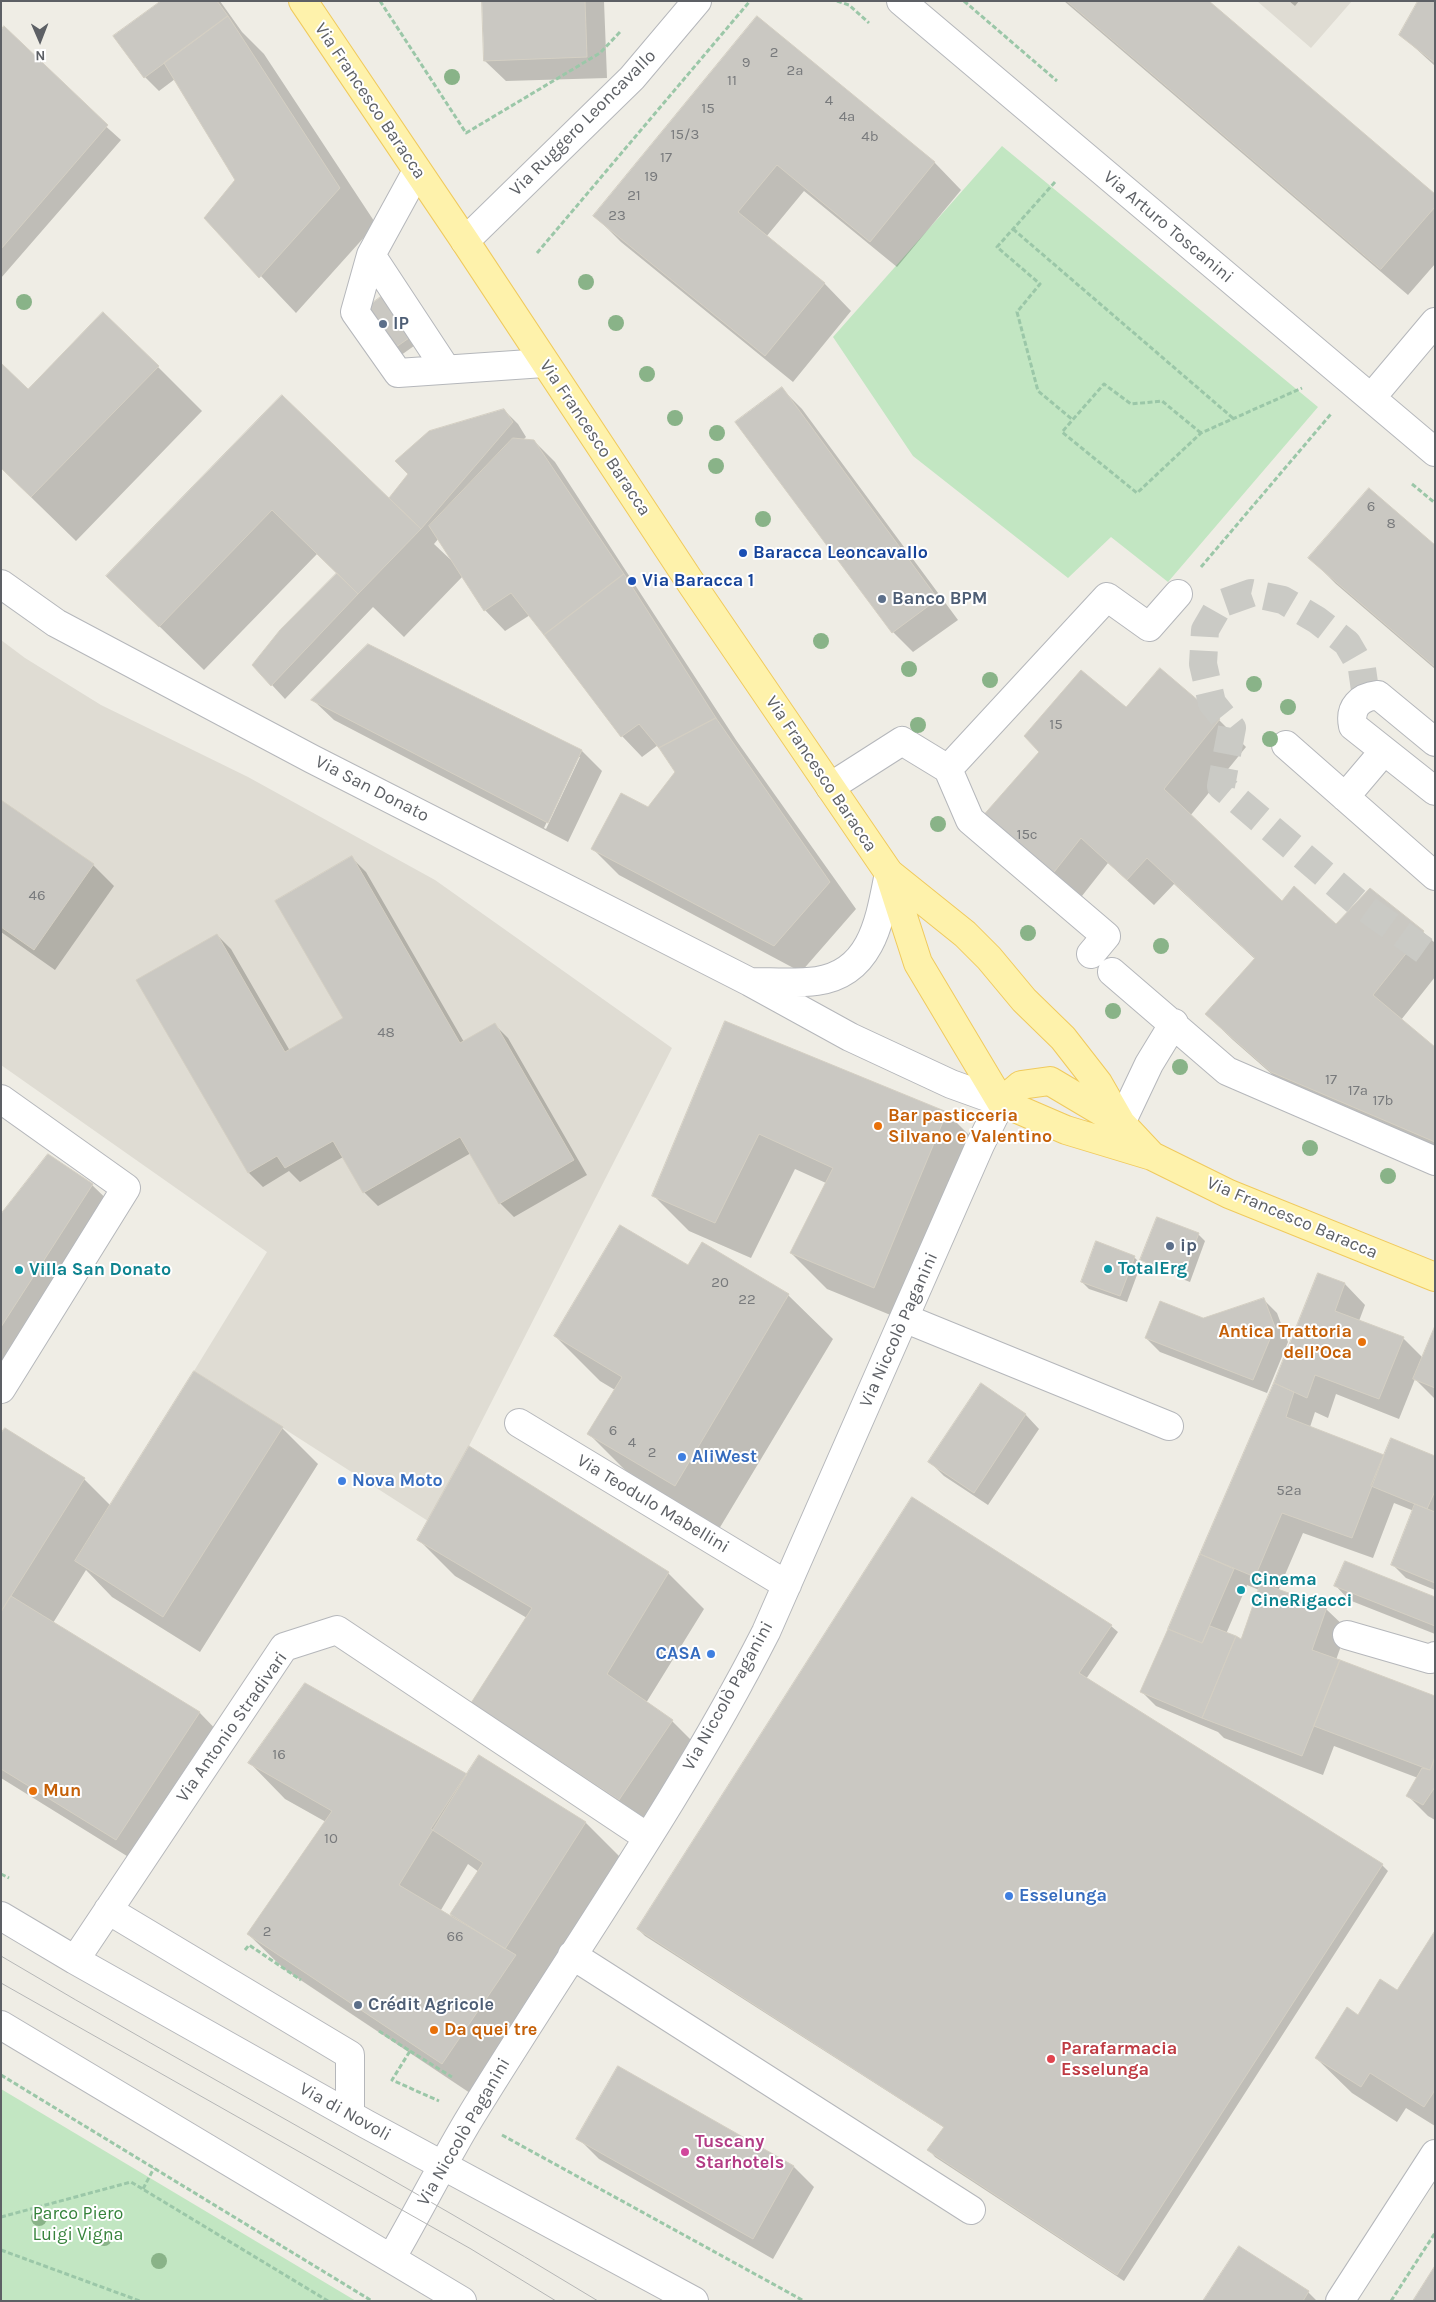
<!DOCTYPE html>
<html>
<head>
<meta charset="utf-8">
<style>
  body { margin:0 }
  #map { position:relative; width:1436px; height:2302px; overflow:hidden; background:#efede5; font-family:Karla,sans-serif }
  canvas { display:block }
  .frame { position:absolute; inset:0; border:2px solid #5d6065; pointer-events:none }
  .north { position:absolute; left:15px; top:15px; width:50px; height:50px; -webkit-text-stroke:4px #fff; paint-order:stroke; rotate:179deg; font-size:14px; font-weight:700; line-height:20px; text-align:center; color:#5d6065 }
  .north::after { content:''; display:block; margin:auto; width:18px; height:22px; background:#5d6065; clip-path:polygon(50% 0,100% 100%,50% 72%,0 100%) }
</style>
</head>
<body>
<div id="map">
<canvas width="1436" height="2302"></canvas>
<div class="frame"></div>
<div class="north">N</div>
</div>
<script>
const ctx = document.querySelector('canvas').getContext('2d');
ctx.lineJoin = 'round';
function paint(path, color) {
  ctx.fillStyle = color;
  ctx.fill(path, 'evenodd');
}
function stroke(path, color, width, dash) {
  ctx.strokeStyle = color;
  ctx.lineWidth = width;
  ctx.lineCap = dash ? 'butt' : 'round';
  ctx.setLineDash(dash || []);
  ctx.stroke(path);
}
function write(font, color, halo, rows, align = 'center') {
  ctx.font = font + ' Karla,sans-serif';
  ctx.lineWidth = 4;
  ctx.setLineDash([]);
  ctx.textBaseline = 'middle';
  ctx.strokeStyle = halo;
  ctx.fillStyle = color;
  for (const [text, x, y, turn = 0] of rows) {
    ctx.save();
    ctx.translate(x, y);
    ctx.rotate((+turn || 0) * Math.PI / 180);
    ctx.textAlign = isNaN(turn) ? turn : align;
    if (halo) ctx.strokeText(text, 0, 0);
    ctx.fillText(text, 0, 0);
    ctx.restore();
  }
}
paint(new Path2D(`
  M1257,1H1352L1311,48Z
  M1,640L25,658L101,705L248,777L435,880L672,1048L469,1446L428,1521L194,1371L267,1252L1,1065Z`), '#dfdcd3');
paint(new Path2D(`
  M1002,146L1318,407L1168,582L1111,537L1068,578L913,456L833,337Z
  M1,2089L356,2301H1Z`), '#c2e6c2');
paint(new Path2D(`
  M164,1H220L242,32L264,54L376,224L296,313L206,218L237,180L175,79L159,91L145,77Z
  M483,1H604L607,78L506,81L485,61Z
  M1064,1H1207L1435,196V264L1408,295Z
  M1289,1H1299L1295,6Z
  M1435,1V66L1400,34Z
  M757,18L935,163L961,190L897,267L804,191L766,237L825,284L851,311L793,382L621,242L595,216Z
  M1,32L121,140L1,278Z
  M362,312L435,331L397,358Z
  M158,367L202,411L76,541L1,468L28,391Z
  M782,389L802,409L958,620L913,652L893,632Z
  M282,397L389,500L409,474L504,410L518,424L526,437L523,440L534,441L555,462L736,740L856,909L801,972L619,875L593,849L648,808L676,772L658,745L642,757L622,736L530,615L505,631L485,610L463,576L404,637L373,607L285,699L272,685L338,574L317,554L204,670L108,576ZM439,538L453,562L434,544Z
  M1435,547V669L1336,584L1310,558Z
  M1160,670L1219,720L1246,747L1190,816L1282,903L1336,926L1423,932L1435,943V977L1401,1020L1435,1049V1156L1299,1098L1233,1040L1206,1014L1255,959L1174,884L1154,905L1108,863L1078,901L1009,844Z
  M313,700L582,751L602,771L568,842L334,720ZM577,757H580L546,829L544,828Z
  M1,801L93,865L114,886L55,970L1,932Z
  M352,858L366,872L464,1042L494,1024L508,1038L587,1175L514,1217L500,1203L471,1153L378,1206L364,1192L343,1157L300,1182L289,1171L263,1187L249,1173L138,981L217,935L231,949L290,1051L345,1019Z
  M726,1023L947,1113L983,1149L910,1323L827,1289L791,1253L826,1183L795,1169L751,1258L689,1231L653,1195Z
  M92,1185L119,1211L1,1394V1216Z
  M1198,1234L1205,1241L1190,1282L1149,1266L1142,1259Z
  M1134,1257L1141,1264L1127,1302L1089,1289L1082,1282Z
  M688,1267L788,1295L833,1339L719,1529L633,1478L589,1434L615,1390L600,1381L555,1336Z
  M1319,1275L1345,1284L1365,1305L1359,1321L1403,1338L1423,1358L1435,1330V1399L1415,1379L1399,1419L1336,1394L1328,1418L1315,1412L1310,1427L1384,1457L1435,1458V1590L1406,1578L1392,1564L1414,1511L1394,1503L1373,1558L1303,1533L1278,1591L1326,1609L1347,1629L1336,1660L1435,1698V1820L1428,1816L1408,1796L1418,1778L1334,1746L1323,1775L1224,1738L1218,1732L1156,1706L1142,1692L1276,1384ZM1247,1585L1259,1590L1242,1641L1226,1634Z
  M1263,1299L1277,1313L1288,1342L1267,1393L1160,1352L1146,1338Z
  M194,1373L282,1428L318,1464L200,1652L112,1597L86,1570L53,1623L200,1713L226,1740L143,1866L1,1778V1436L84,1479L111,1506Z
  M981,1385L1026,1415L1039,1429L988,1505L944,1476L930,1462Z
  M419,1540L668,1573L704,1609L646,1703L672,1721L708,1757L655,1835L508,1739L472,1703L527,1618L455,1576Z
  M1336,1586L1435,1598V1634L1349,1600Z
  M1111,1626L1118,1632L1086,1679L1382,1865L1388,1871L1124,2281L935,2157L929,2150L945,2128L645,1936L638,1929Z
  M480,1757L586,1823L622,1859L479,2099L284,1969L248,1934L326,1822L285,1799L250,1763L467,1776ZM468,1864L479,1872L451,1916L441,1910Z
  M1435,1933V2126L1406,2108L1397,2122L1352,2093L1316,2058L1358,2016L1398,1991Z
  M619,2068L794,2167L814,2187L773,2259L599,2159L578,2138Z
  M1240,2248L1308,2292L1317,2301H1205Z`), '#0003');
const building = new Path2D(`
  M161,1H217L228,16L144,78L113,36Z
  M482,1H585L587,57L484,61Z
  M1067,1H1209L1435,194V207L1381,269Z
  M1418,1H1435V63L1399,35Z
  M228,16L340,188L259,278L204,218L235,180L164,63Z
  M757,16L935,162L870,242L777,165L738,212L825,283L765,356L593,216Z
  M4,26L108,125L1,249V30Z
  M400,283L429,324L389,352L360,312Z
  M103,312L159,366L31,497L1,468V363L28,389Z
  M782,387L938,599L892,633L735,422Z
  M282,395L421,529L358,594L272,510L159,627L106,576Z
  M504,409L513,422L421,529L389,498L408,474L395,461L429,431Z
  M513,438L534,440L624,574L544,635L511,593L484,611L429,526Z
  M1369,488L1435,545V667L1308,558Z
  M337,573L358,594L271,686L252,665L280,630Z
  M624,574L716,718L659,748L639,724L621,737L544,635Z
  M368,644L582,750L548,823L311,700Z
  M1160,668L1220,719L1164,789L1282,901L1294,886L1336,924L1370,888L1424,931L1373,995L1435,1047V1142L1271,1072L1205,1014L1255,958L1147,858L1127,880L1081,838L1051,876L981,818L1039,752L1024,736L1081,670L1126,707Z
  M716,718L830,882L774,946L591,849L621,793L648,807L675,772L659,748Z
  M1,800L94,864L34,950L1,927Z
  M352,856L460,1043L495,1023L574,1160L499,1204L460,1137L363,1193L333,1141L285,1168L277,1156L248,1173L136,980L217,934L285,1052L343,1018L275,901Z
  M725,1021L947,1112L874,1288L790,1253L833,1168L759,1134L715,1223L652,1196Z
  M48,1154L93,1184L1,1327V1214Z
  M1157,1217L1199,1233L1183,1276L1140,1260Z
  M620,1225L688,1265L702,1242L789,1294L675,1486L587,1434L622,1377L554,1336Z
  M1096,1241L1135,1256L1120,1296L1081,1282Z
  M1318,1273L1345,1283L1335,1311L1404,1337L1379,1399L1315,1375L1307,1398L1274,1383Z
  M1264,1298L1275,1327L1253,1380L1145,1338L1160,1301L1203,1318Z
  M1435,1326V1388L1413,1379Z
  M194,1371L283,1427L163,1617L75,1561Z
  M981,1383L1026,1414L974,1493L928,1462Z
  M1274,1383L1294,1392L1286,1417L1384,1455L1352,1538L1282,1513L1255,1577L1200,1554Z
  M5,1428L85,1478L1,1612V1433Z
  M1391,1438L1435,1456V1491L1427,1509L1371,1486Z
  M469,1446L669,1572L607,1674L673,1720L619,1800L471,1703L532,1608L417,1540Z
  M912,1497L1112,1625L1079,1673L1383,1864L1117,2275L927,2150L944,2127L637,1929Z
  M1415,1504L1435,1512V1583L1391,1565Z
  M1200,1554L1234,1569L1202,1643L1168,1629Z
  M1345,1561L1435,1597V1626L1334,1586Z
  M1261,1583L1327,1607L1312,1650L1340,1660L1302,1756L1202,1718L1236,1636L1241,1639Z
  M11,1596L200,1712L116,1840L1,1769V1612Z
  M1210,1626L1236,1636L1202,1718L1140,1692L1168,1629L1202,1643Z
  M1340,1660L1435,1696V1757L1430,1770L1314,1726Z
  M305,1683L467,1774L399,1885L516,1955L442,2064L247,1934L332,1811L248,1763Z
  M479,1755L586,1822L505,1949L450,1914L483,1863L431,1829Z
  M1435,1757V1787L1423,1805L1406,1796L1422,1768L1430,1770Z
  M1435,1931V2090L1424,2107L1370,2073L1361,2087L1315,2058L1347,2007L1358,2015L1380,1979L1397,1990Z
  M618,2066L794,2166L753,2239L576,2139Z
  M1239,2246L1309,2291L1303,2301H1203Z
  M1435,2266V2301H1413Z`);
paint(building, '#cac8c2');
stroke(building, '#d4cfc3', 1);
stroke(new Path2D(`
  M1366,697L1362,669L1347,643L1317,620L1283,600L1251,593L1220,604L1205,630L1203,664L1212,703L1232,728L1221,786L1357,902L1435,958`), '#cacac5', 28, [28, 14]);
const minor = new Path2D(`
  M901,1L1435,452
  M417,171L371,255L355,312L398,373L544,363
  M465,241L632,78L697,1
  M371,255L446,369
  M1371,398L1435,322
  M1,584L56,623L312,759L750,982L850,1037L951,1084L1001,1102L980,1145L766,1632C681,1799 569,1956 471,2116C443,2162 419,2211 392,2257
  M1435,742L1378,695C1360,697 1349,707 1353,726L1435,791
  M1286,745L1435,876
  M948,769L970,820L1106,936L1091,954
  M830,787L902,741L948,769L1107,597L1149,627L1178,594
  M1345,797L1384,751
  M1112,972L1227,1071L1435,1161
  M751,982C773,982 796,984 817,981C873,973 880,918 889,873
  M1,1099L126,1188L1,1389
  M1121,1123L1149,1064L1174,1023
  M904,1318L1169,1426
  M519,1423L787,1585
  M1347,1635L1430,1659L1435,1656
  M108,1910L350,2055V2115
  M1,1916L75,1960L366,2124L694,2301
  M572,1955L971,2210
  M75,1960L284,1647L337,1630L647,1837
  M1,2025L462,2301
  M1340,2301L1435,2154`);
const major = new Path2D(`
  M303,1L465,241L693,586L889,873L965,934L989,958L1024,1000L1063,1038L1098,1083L1121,1123L1152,1156
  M889,873L918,963L1001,1102L1066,1130L1152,1156L1229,1194L1435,1277
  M1001,1102L1021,1085L1050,1081L1119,1122`);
stroke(minor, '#b5b7bb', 30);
stroke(major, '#f0ca5d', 30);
stroke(new Path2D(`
  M380,1L466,133L600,53L620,32
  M837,1L849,5L869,23
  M964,1L1057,81
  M1055,182L997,247L1040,284L1017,312L1038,391L1073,420
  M1013,229L1234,419
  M537,253L750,1
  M1201,433L1162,401L1131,404L1104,384L1062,432L1137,493L1201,433L1302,388
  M1412,484L1435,503
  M1201,567L1331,414
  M1,1874L9,1878
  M245,1950L249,1945L301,1980
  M379,2031L410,2051L392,2080L439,2101
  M410,2051L452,2077
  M1,2075L372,2301
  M502,2135L804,2301
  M143,2189L154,2168
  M1,2217L131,2182L328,2301
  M1,2250L140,2301
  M1391,2301L1435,2233`), '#9bc7a8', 3, [5, 2.5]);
stroke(minor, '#fff', 28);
stroke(major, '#fef2ab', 28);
stroke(new Path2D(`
  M1,1956C199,2074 402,2181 598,2301
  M1,1983L471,2249L556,2301`), '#b5b6b6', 1);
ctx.fillStyle = '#89b388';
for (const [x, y] of [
  [452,77],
  [586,282],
  [24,302],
  [616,323],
  [647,374],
  [675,418],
  [717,433],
  [716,466],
  [763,519],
  [821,641],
  [909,669],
  [990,680],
  [1254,684],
  [1288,707],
  [918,725],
  [1270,739],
  [938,824],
  [1028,933],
  [1161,946],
  [1113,1011],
  [1180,1067],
  [1310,1148],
  [1388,1176],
  [39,2218],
  [104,2238],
  [159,2261]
]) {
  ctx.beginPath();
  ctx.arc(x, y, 8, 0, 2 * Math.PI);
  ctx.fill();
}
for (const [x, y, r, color] of [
  [383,324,5,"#5c6f8a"],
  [743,553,5,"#1a4fb4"],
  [632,581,5,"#1a4fb4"],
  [882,599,5,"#5c6f8a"],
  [878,1126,5,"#e8710a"],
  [1170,1246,5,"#5c6f8a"],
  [1108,1269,5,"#0f9aa8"],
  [19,1270,5,"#0f9aa8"],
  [1362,1342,5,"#e8710a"],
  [682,1457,5,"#3f7fe0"],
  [342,1481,5,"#3f7fe0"],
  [1241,1590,5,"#0f9aa8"],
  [711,1654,5,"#3f7fe0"],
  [33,1791,5,"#e8710a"],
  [1009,1896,5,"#3f7fe0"],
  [358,2005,5,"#5c6f8a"],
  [434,2030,5,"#e8710a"],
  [1051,2059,5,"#e0444e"],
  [685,2152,5,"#d1479c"]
]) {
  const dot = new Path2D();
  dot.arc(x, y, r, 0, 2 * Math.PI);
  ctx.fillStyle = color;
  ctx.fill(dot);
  stroke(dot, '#fff', 2);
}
write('15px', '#787a7c', null, [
  ["2",774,53],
  ["9",746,63],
  ["2a",795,71],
  ["11",732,81],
  ["4",829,101],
  ["15",708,109],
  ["4a",847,117],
  ["15/3",685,135],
  ["4b",870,137],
  ["17",666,158],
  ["19",651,177],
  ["21",634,196],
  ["23",617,216],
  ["6",1371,507],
  ["8",1391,524],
  ["15",1056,725],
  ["15c",1027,835],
  ["46",37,896],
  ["48",386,1033],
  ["17",1331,1080],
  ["17a",1358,1091],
  ["17b",1383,1101],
  ["20",720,1283],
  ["22",747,1300],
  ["6",613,1431],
  ["4",632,1443],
  ["2",652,1453],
  ["52a",1289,1491],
  ["16",279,1755],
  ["10",331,1839],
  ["2",267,1932],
  ["66",455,1937]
]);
write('18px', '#5d6065', '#fff', [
  ["Via Francesco Baracca",370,101,56],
  ["Via Ruggero Leoncavallo",583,123,-45],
  ["Via Arturo Toscanini",1168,227,40],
  ["Via Francesco Baracca",595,438,56],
  ["Via Francesco Baracca",821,774,56],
  ["Via San Donato",372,789,27],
  ["Via Francesco Baracca",1292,1218,23],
  ["Via Niccolò Paganini",899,1330,-66],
  ["Via Teodulo Mabellini",653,1504,31],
  ["Via Niccolò Paganini",728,1696,-61],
  ["Via Antonio Stradivari",232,1727,-55],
  ["Via di Novoli",345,2112,29],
  ["Via Niccolò Paganini",464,2132,-60]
]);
write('bold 18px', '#4e5e75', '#fff', [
  ["IP",393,324],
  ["Banco BPM",892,599],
  ["ip",1180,1246],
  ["Crédit Agricole",368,2005]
], 'left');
write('bold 18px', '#164399', '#fff', [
  ["Baracca Leoncavallo",753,553],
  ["Via Baracca 1",642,581]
], 'left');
write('bold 18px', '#c56008', '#fff', [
  ["Bar pasticceria",888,1116],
  ["Silvano e Valentino",888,1137],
  ["Antica Trattoria",1352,1332,"right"],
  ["dell’Oca",1352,1353,"right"],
  ["Mun",43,1791],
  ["Da quei tre",444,2030]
], 'left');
write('bold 18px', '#0d838f', '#fff', [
  ["TotalErg",1118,1269],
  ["Villa San Donato",29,1270],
  ["Cinema",1251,1580],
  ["CineRigacci",1251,1601]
], 'left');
write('bold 18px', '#366cbe', '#fff', [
  ["AliWest",692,1457],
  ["Nova Moto",352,1481],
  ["CASA",701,1654,"right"],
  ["Esselunga",1019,1896]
], 'left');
write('bold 18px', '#be3a42', '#fff', [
  ["Parafarmacia",1061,2049],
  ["Esselunga",1061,2070]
], 'left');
write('bold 18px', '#b23c85', '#fff', [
  ["Tuscany",695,2142],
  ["Starhotels",695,2163]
], 'left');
write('18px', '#36833b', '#fff', [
  ["Parco Piero",78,2214],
  ["Luigi Vigna",78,2235]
]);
</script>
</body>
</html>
